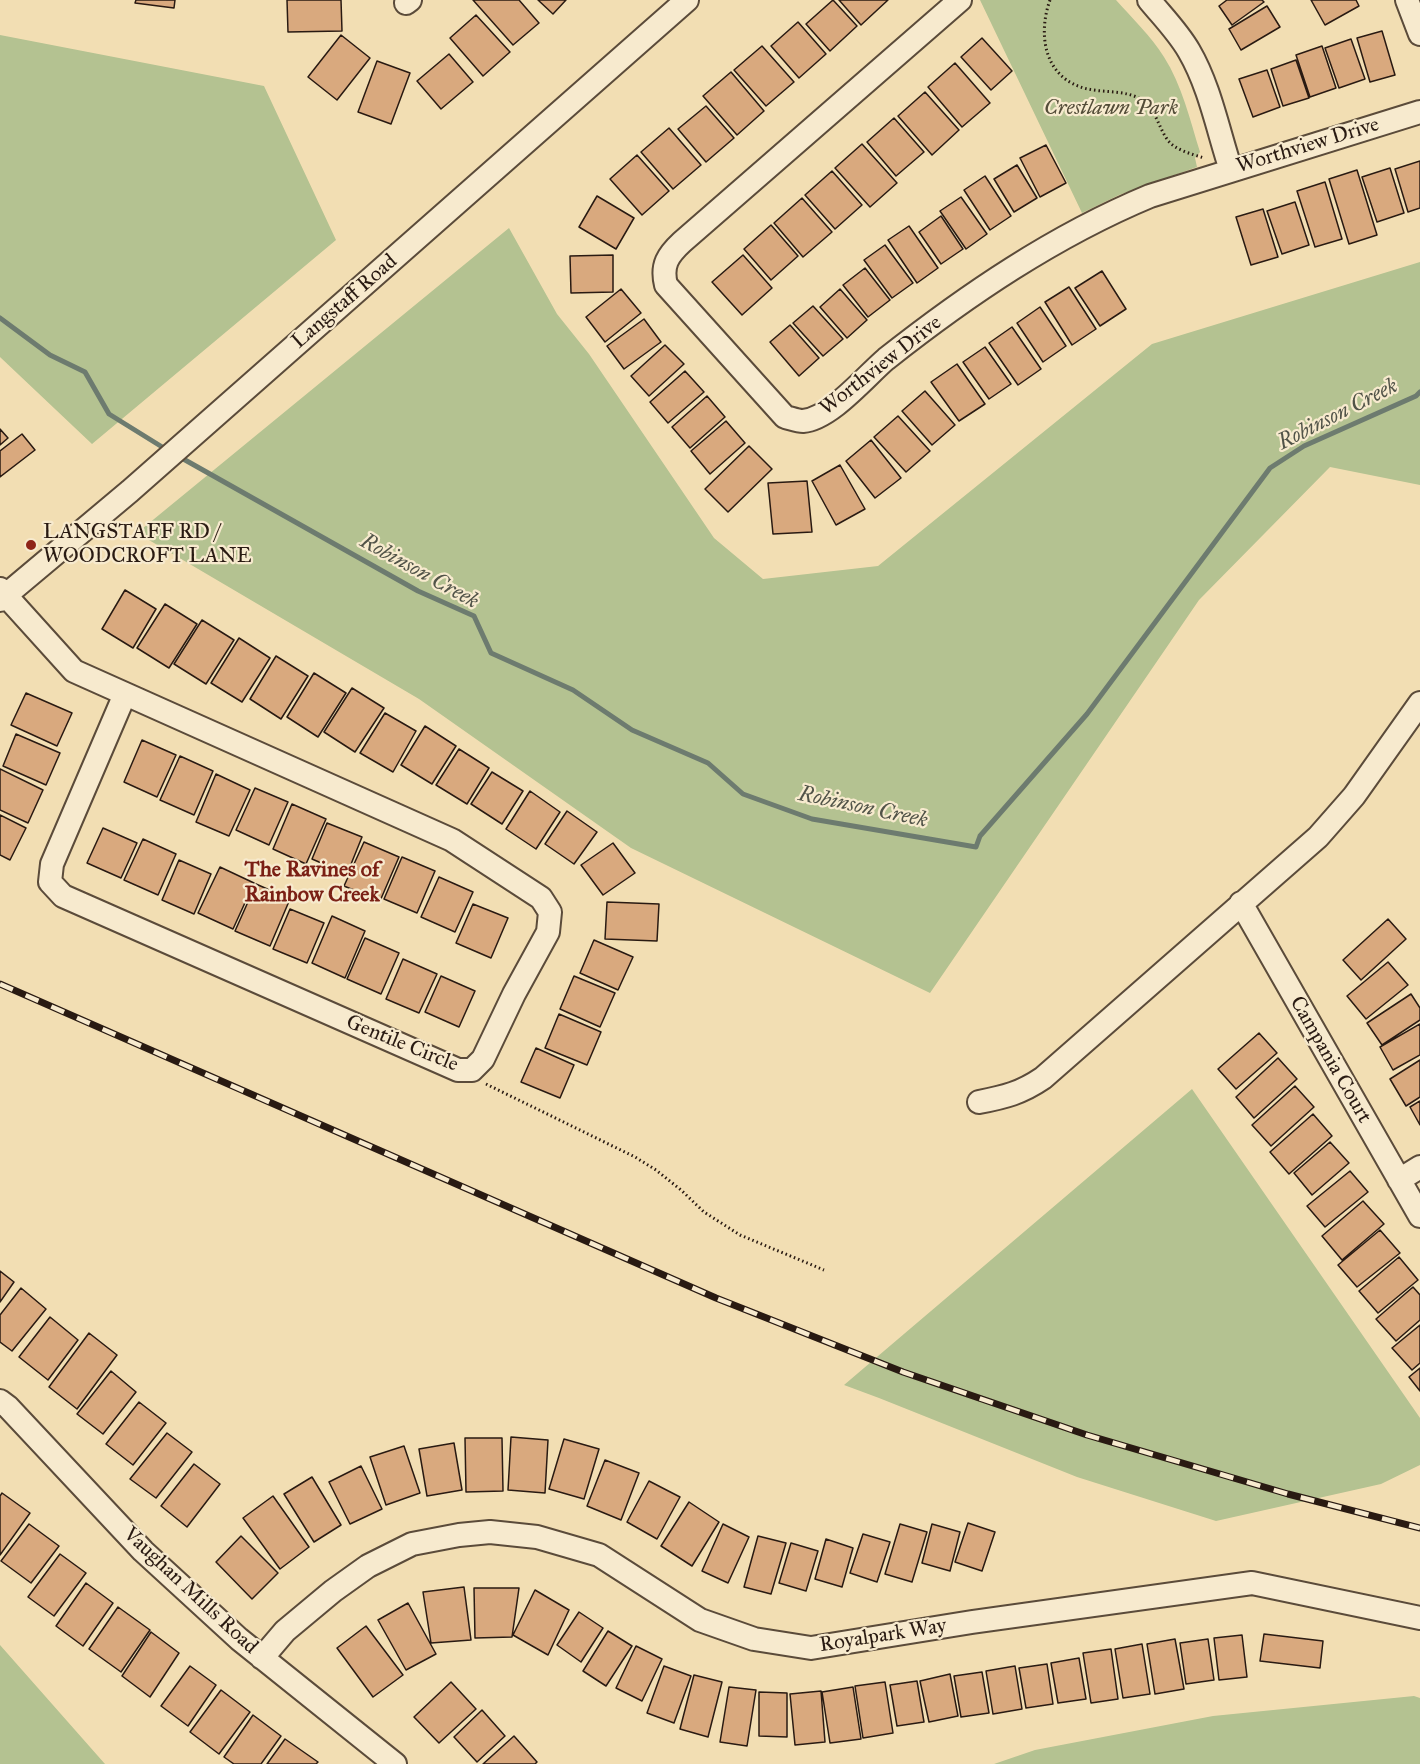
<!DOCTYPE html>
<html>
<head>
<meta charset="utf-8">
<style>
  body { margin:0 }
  canvas { display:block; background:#f2deb3 }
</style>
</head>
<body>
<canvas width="1420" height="1764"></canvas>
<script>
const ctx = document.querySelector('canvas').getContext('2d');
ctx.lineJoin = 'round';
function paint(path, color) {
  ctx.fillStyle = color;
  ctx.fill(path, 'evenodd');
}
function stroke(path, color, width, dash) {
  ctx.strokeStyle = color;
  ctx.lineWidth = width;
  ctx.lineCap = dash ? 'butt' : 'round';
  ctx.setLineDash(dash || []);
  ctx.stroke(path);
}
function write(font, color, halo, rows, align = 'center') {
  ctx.font = font + ' "IM FELL Great Primer",serif';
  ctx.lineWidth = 4.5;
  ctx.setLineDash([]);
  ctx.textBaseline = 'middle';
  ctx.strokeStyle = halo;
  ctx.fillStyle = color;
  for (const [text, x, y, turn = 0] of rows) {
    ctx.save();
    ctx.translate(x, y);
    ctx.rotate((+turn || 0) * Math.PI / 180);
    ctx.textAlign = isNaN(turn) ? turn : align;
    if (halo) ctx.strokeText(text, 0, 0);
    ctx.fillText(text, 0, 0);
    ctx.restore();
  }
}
paint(new Path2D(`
  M980,0H1116C1132,18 1151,36 1164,57C1182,85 1190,120 1200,152L1195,158L1197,167L1119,195L1082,213Z
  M0,35L264,86L336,240L92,444L0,357Z
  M509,228L557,314L589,354L714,538L763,579L878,566L1152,344L1420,262V485L1330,467L1199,600L930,993L631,848L419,699L137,533Z
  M1192,1089L1420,1418V1465L1381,1484L1216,1521L1077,1477L879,1398L844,1385Z
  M0,1645L105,1764H0Z
  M1414,1696L1420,1698V1764H994L1035,1750L1213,1716Z`), '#b4c291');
stroke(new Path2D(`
  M0,318L50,355L85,372L109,414L167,450
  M178,456L418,591L474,616L491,653L573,690L632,730L708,763L743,794L812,819L976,847L980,836L1087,714L1270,468L1304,446L1416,396L1420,392`), '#6d7b6f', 5);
const building = new Path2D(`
  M136,0H175L174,8L135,3Z
  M287,0H341L342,31L288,32Z
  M473,0H519L539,23L513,45Z
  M538,0H566L553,14Z
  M833,0L857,26L830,51L806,24Z
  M839,0H888L861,25Z
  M1227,0H1262L1264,2L1232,25L1219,6Z
  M1311,0H1356L1359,6L1325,25Z
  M1267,6L1280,27L1241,50L1229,29Z
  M476,15L510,52L483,76L450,38Z
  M798,22L826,54L799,78L771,46Z
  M1382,31L1395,75L1370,82L1357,38Z
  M341,35L370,58L337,100L308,77Z
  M982,38L1012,71L991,90L961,57Z
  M1351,39L1365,79L1339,88L1325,48Z
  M762,46L794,82L766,106L734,70Z
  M1322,46L1336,88L1310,97L1296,55Z
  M449,54L473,82L441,109L417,81Z
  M1296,60L1309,98L1283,106L1271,69Z
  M377,61L410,73L391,124L358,112Z
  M955,63L990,103L962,127L928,87Z
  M1267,70L1280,107L1253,117L1239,79Z
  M731,72L764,111L737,135L703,96Z
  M925,92L959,130L932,155L898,116Z
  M706,106L734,138L706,162L678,129Z
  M894,118L924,152L896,176L867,142Z
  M669,128L701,165L673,189L641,152Z
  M862,144L897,183L870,207L835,168Z
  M1046,145L1066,183L1040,197L1020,158Z
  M637,155L669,191L642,215L610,179Z
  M1420,161V208L1408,212L1395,169Z
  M1017,165L1037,198L1014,212L994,179Z
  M1390,168L1404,213L1377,222L1362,177Z
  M1357,170L1377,235L1349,244L1329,179Z
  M832,171L862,205L835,229L805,195Z
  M985,176L1011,216L990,230L964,190Z
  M1325,182L1342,239L1315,247L1297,191Z
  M597,196L634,218L616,249L579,227Z
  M961,197L987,234L966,249L940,211Z
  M802,198L832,232L803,257L774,223Z
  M1295,202L1309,245L1282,254L1267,211Z
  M1263,209L1278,257L1251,265L1236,217Z
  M941,216L963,249L941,264L919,232Z
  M771,225L798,256L771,280L744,249Z
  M909,226L938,268L917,283L888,240Z
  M885,245L913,283L892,298L864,260Z
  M613,255V292L571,293L570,256Z
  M743,255L772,288L742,315L712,282Z
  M865,268L890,300L868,317L843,285Z
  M1102,271L1126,309L1100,326L1075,288Z
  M1069,287L1096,329L1072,345L1045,302Z
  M621,289L641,313L605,342L586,317Z
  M840,289L867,320L847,338L820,307Z
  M813,306L843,339L823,356L793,323Z
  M1040,307L1066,346L1043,362L1017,323Z
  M644,319L661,342L624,369L607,346Z
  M790,325L819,358L799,376L770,342Z
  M1012,327L1041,369L1018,385L989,343Z
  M665,345L684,364L649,396L631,376Z
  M985,347L1011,384L989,399L963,362Z
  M957,364L985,404L959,421L931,382Z
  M685,371L704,392L668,423L650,402Z
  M925,391L955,425L932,445L902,411Z
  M707,396L725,417L690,448L672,427Z
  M898,416L930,451L906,472L874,437Z
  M726,421L745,443L710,474L691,451Z
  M0,429L8,438L0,445Z
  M22,434L35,450L0,477V451Z
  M871,440L901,478L875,498L846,461Z
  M749,446L772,469L728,512L705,489Z
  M840,465L865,509L836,525L812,481Z
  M807,481L812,532L773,534L768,483Z
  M125,590L156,609L133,648L102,629Z
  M165,604L197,624L169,668L137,648Z
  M202,620L234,640L206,684L174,664Z
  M239,638L270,658L242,702L211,683Z
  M276,656L308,676L281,719L250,699Z
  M314,673L346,693L318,737L287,717Z
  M352,688L384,708L355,752L324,732Z
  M26,693L72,713L57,746L11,725Z
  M385,713L416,731L393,772L360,753Z
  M425,726L456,746L432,784L401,765Z
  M16,734L60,753L46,785L3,766Z
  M142,740L176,755L157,797L124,782Z
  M459,749L489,768L467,804L436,785Z
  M180,756L213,771L194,815L160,800Z
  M0,769L43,790L28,823L0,810Z
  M492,772L523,791L502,824L471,804Z
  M216,774L250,790L229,836L196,822Z
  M255,788L288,802L269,845L236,830Z
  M530,791L560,812L536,849L506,829Z
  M292,804L326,819L306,864L273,849Z
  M567,811L597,832L574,864L545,844Z
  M0,815L26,828L10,860L0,855Z
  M327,823L362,837L347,874L312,859Z
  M103,828L137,843L121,878L87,863Z
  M143,839L176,854L158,895L124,880Z
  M364,842L399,857L380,901L344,886Z
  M613,843L635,873L603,895L581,865Z
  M402,857L435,871L417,913L384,899Z
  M179,860L211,874L194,914L162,900Z
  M220,867L254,883L233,929L198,913Z
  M439,877L473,892L455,932L421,917Z
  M256,884L290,899L270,946L235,931Z
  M607,902L659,904L657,941L605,939Z
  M473,904L508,918L491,958L456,943Z
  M290,909L324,923L307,963L273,949Z
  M332,916L365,931L345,978L312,963Z
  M1388,919L1406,939L1361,980L1343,960Z
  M365,938L399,953L381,994L347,979Z
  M594,940L633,957L618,990L580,973Z
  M403,959L437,974L419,1013L386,999Z
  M1388,962L1408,985L1366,1019L1347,996Z
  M441,976L475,991L459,1027L425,1012Z
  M574,976L615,993L600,1027L560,1009Z
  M1411,994L1420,1008V1020L1382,1045L1367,1023Z
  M559,1014L601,1032L587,1065L545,1048Z
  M1420,1024V1055L1393,1070L1380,1047Z
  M1259,1033L1277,1053L1236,1089L1218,1069Z
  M536,1048L574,1065L560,1098L521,1082Z
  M1278,1058L1297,1079L1254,1118L1236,1097Z
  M1420,1060V1097L1406,1106L1390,1079Z
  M1295,1086L1314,1107L1271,1146L1252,1125Z
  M1420,1101V1125L1410,1107Z
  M1313,1114L1332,1136L1289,1174L1270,1152Z
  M1330,1142L1349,1163L1312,1195L1294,1173Z
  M1350,1171L1368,1192L1325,1227L1307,1206Z
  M1363,1201L1384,1224L1342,1260L1322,1236Z
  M1380,1230L1400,1253L1357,1287L1338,1265Z
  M1399,1257L1418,1280L1378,1313L1359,1291Z
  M0,1271L14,1282L0,1302Z
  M1413,1287L1420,1295V1320L1396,1341L1376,1319Z
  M21,1288L46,1309L12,1351L0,1342V1315Z
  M50,1317L78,1340L48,1380L19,1357Z
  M1420,1325V1363L1412,1370L1392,1348Z
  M89,1333L117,1355L77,1409L49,1387Z
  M1420,1368V1391L1409,1377Z
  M111,1371L136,1392L103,1434L77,1414Z
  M139,1402L166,1423L133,1465L106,1444Z
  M167,1433L192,1452L156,1498L130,1479Z
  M511,1437L548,1440L545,1493L508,1490Z
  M465,1438H502L503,1491L466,1492Z
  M564,1439L599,1449L584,1499L549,1489Z
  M454,1443L462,1490L427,1496L419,1449Z
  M404,1446L420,1493L386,1505L370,1457Z
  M605,1460L639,1473L621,1520L587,1506Z
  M194,1464L220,1484L187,1527L161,1506Z
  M361,1466L382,1509L350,1524L329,1482Z
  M312,1477L341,1525L314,1542L284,1494Z
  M649,1481L680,1497L657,1539L627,1522Z
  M2,1493L30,1513L0,1555V1496Z
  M273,1496L309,1547L280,1569L243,1518Z
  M689,1502L719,1522L692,1566L661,1546Z
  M968,1523L995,1532L982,1571L955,1562Z
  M29,1524L59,1546L31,1583L1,1561Z
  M723,1524L749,1537L728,1583L702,1571Z
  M900,1524L927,1532L912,1582L885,1574Z
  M932,1524L960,1532L950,1571L922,1563Z
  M863,1534L890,1542L877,1582L850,1573Z
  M241,1536L278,1573L252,1599L216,1562Z
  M758,1536L786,1543L771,1594L744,1587Z
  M826,1539L853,1548L842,1587L815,1579Z
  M791,1543L818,1551L806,1591L779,1583Z
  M60,1554L86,1573L54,1616L28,1597Z
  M86,1583L113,1603L83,1646L56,1626Z
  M464,1587L471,1640L431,1643L423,1592Z
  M474,1588H519L512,1637L475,1638Z
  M535,1590L569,1610L548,1655L513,1635Z
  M408,1603L436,1654L406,1670L378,1620Z
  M118,1607L150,1630L121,1672L89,1649Z
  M579,1612L603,1628L581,1662L557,1645Z
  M366,1626L403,1675L373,1697L337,1648Z
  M608,1631L632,1646L606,1686L583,1671Z
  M151,1632L179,1653L150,1697L122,1676Z
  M1264,1634L1323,1641L1320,1668L1260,1661Z
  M1242,1635L1247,1677L1219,1680L1214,1638Z
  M1175,1639L1184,1689L1155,1694L1147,1644Z
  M1208,1639L1214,1680L1186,1684L1180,1643Z
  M1142,1644L1150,1694L1123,1698L1115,1649Z
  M636,1646L662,1659L642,1701L616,1688Z
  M1111,1649L1118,1699L1091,1703L1083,1653Z
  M1079,1658L1086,1699L1058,1703L1051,1663Z
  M1047,1664L1053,1704L1026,1708L1019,1668Z
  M190,1666L216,1685L188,1726L161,1706Z
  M664,1666L691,1676L674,1723L647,1713Z
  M1015,1666L1022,1709L993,1714L986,1671Z
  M982,1672L989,1713L961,1717L954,1676Z
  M950,1674L958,1716L929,1722L920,1681Z
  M694,1675L722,1682L708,1737L680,1729Z
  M917,1681L924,1722L897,1726L890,1685Z
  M451,1682L476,1709L439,1743L414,1717Z
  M885,1682L893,1733L863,1738L855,1686Z
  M729,1687L756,1690L747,1746L720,1742Z
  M853,1687L861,1739L830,1743L822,1692Z
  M221,1690L250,1712L219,1754L190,1732Z
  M821,1691L825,1742L795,1745L790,1694Z
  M759,1692L787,1693V1737L759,1736Z
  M482,1710L505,1736L477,1762L454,1737Z
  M253,1715L281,1736L261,1764H234L224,1757Z
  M514,1736L537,1762L535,1764H483Z
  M285,1739L318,1762L316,1764H267Z`);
paint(building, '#d9a97e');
stroke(building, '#291a12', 1.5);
const minor = new Path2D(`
  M960,0L682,242C668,255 661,265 666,285L785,417C790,418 797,421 803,421C830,419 865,377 886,359C967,295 1054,236 1150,196L1420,112
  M1149,0C1163,17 1178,32 1189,51C1210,87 1218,131 1231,170
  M1407,0L1420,34
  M406,3L410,0
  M0,589L74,671L452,840L541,898L550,912L548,932L514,994L483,1059L472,1070H458L63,896L50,882L52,864L125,694
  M0,600L130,491L687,0
  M1241,903L1420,1216
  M979,1102C1005,1097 1021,1093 1043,1078L1318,837L1354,796L1420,703
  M1399,1180L1420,1167
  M0,1401L8,1407L143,1551L239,1639L395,1764
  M262,1658L285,1631L333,1591L368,1566L412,1544L459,1535L490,1532L537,1537L599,1555L700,1620L754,1639L811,1648L972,1622L1252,1583L1420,1618`);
stroke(minor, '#5b4b3a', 26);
stroke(new Path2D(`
  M1050,0C1037,36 1045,80 1088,89C1106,93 1127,90 1142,100C1156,110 1158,126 1167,139C1174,150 1192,154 1204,158
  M486,1084L635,1157L656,1170L681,1190L704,1212L740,1235L824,1270`), '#291a12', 3, [1.5, 3]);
stroke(minor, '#f7eace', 22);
const rail = new Path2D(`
  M0,984L716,1298L903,1372L1087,1435L1288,1494L1420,1528`);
stroke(rail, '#291a12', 7);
stroke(rail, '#f7eace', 4.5, [14]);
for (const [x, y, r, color] of [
  [31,545,6,"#8f2418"]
]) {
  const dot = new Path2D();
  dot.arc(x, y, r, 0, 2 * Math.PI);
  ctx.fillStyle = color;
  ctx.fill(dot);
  stroke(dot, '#f7eace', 2);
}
write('italic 21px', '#534c38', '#f7eace', [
  ["Crestlawn Park",1111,109]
]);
write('21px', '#291a12', '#f7eace', [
  ["Worthview Drive",1308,146,-17],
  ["Langstaff Road",345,302,-41],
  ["Worthview Drive",881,366,-38],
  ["Gentile Circle",402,1044,22],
  ["Campania Court",1330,1060,60],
  ["Vaughan Mills Road",190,1591,43],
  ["Royalpark Way",883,1636,-9]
]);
write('21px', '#291a12', '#f7eace', [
  ["LANGSTAFF RD /",43,533],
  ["WOODCROFT LANE",43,557]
], 'left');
write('italic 22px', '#515348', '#f7eace', [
  ["Robinson Creek",1338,415,-27],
  ["Robinson Creek",419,572,29],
  ["Robinson Creek",863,808,12]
]);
write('bold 22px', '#7a1f14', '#f7eace', [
  ["The Ravines of",312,871],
  ["Rainbow Creek",312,896]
]);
</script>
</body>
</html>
